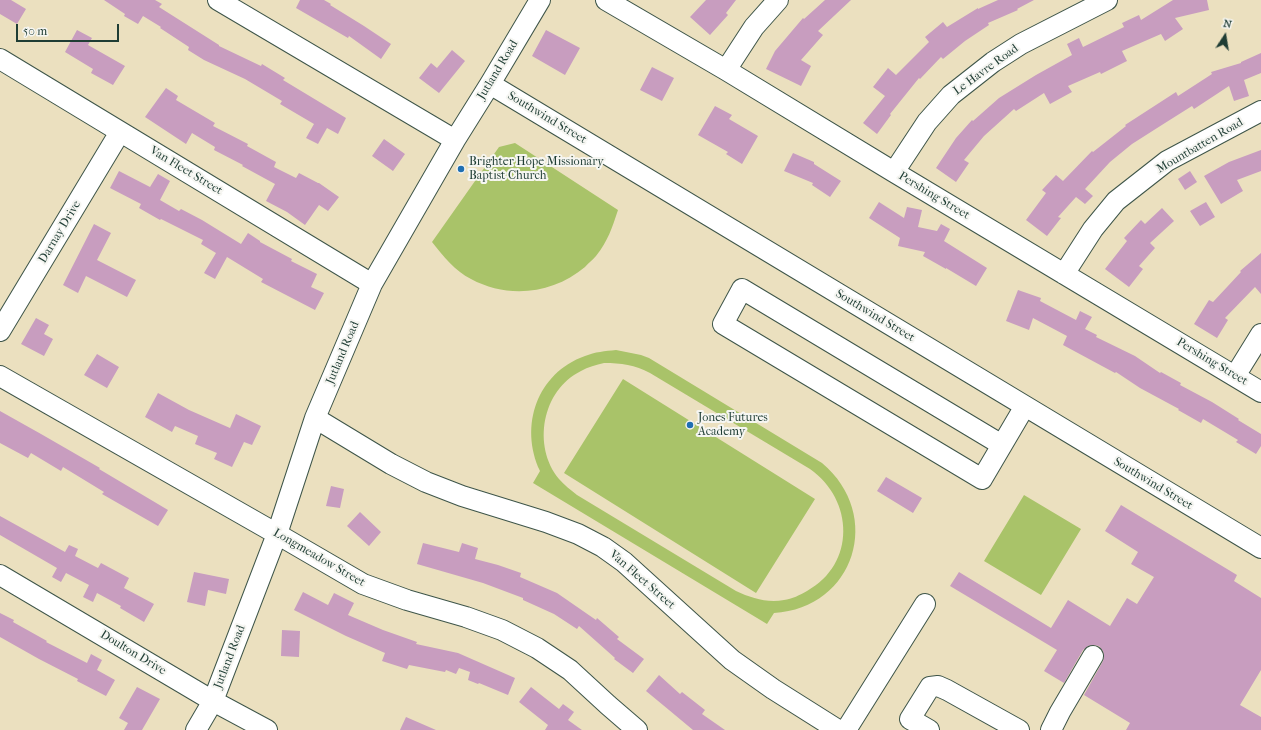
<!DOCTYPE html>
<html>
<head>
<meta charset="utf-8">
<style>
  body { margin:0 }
  #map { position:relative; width:1261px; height:730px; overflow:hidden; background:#ebe0bf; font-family:"IM FELL French Canon",serif }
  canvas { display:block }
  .north { position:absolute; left:1205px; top:16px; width:40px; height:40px; -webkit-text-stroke:3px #f6f6f2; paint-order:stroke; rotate:12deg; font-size:11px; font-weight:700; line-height:16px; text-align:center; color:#1f3d34 }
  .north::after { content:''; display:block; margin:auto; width:14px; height:18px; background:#1f3d34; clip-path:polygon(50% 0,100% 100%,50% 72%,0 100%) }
  .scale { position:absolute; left:16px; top:24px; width:103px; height:18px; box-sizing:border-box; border:2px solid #1f3d34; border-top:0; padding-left:5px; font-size:12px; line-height:14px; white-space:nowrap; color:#1f3d34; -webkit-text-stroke:3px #f6f6f2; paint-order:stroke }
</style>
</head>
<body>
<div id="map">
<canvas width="1261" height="730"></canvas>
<div class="north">N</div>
<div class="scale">50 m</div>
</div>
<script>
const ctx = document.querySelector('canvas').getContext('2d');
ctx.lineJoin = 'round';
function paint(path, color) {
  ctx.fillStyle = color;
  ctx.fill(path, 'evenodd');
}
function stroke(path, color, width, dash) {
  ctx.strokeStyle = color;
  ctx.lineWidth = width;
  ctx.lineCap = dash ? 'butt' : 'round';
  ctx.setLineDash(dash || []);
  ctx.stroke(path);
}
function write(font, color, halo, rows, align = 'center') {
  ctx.font = font + ' "IM FELL French Canon",serif';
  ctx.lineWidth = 4;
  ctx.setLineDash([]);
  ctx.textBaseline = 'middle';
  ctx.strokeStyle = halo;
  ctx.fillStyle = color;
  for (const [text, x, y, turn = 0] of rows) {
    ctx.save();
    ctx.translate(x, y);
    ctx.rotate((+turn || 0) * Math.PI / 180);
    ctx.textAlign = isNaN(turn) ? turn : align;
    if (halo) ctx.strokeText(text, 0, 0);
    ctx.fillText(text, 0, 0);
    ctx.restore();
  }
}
paint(new Path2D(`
  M515,143L618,210C612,228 608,241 596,256C593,260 588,263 585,267C553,294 508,299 471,279C455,271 443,256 432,242L499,147Z
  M616,350L641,355L649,358L822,463C884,515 855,608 774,613L767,624L533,483L540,471C519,426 537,373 585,356C595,352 605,351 616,350ZM604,363C621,363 635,365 650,373L810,469C854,500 856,564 807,591C800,595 792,599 784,600C767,603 751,598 736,591L577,495C571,490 564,485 559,479C532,446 542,390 581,371C588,367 596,365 604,363Z
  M623,379L815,499L756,593L564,473Z
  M1024,495L1081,529L1041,595L984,561Z`), '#a9c369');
paint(new Path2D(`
  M0,0H11L26,9L17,24L0,14Z
  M104,0H155L162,4L159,7L219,45V46L261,66L262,64L285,78L283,80L346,118L338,134L327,128L318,144L306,138L314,124L280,104L282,101L245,79L204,60L188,50L189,47L160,28L161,27L143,16L138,24L124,16L125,14Z
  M300,0H324L331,4L330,5L364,26L391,44L381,59L349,36L348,38L296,8Z
  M706,0H736L726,13L728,15L710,35L690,17Z
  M825,0H851L818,31L823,35L801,60L811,66L801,86L766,69L775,51L803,18L804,19Z
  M998,0H1034L1017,9L1018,10L988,23L989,25L965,41L943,59L941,57L920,79L919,78L890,114L891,115L877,134L863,123L885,96L873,87L888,68L896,75L929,42L925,37L943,22L947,27L978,8V9Z
  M1173,0H1207L1209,10L1175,18L1183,29L1165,41L1161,34L1122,51L1127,61L1101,74L1100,72L1068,86L1072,92L1050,104L1044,93L1016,111L1014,109L984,136L964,160L969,163L956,182L936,168L956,138L972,120L973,121L999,98L1036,75L1072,55L1067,44L1079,38L1083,47L1124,27L1122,23L1139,15L1141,20Z
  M77,30L92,38L88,45L125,66L113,85L91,73L93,69L65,52Z
  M546,30L580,48L565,75L532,56Z
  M452,50L465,61L439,93L419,78L431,63L437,68Z
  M1261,53V73L1244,80L1249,96L1234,101L1229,86L1194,109L1192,106L1165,123L1132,144L1110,162L1085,189L1093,196L1085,204L1076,197L1058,217L1061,218L1047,236L1026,220L1046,193L1042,190L1056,175L1063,181L1092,151L1093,152L1126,126L1125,125L1176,92L1178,96L1212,74L1211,72L1241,63V62Z
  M652,67L674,78L662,101L640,90Z
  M166,88L178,96L176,100L215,123L213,126L248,144L247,146L276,162L274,167L296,178L299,173L318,183H319L339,197L328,211L319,205L305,225L287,212L266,201L275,184L242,166L243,165L214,150L215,147L192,133L186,144L145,117Z
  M715,106L732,115L729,119L758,136L742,164L726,154L728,152L698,135Z
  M384,139L405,154L393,171L372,156Z
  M1261,150V171L1237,180L1243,191L1221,204L1204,176L1229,162Z
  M793,153L814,162V164L841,181L830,197L812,185L813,183L784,171Z
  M119,171L150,187L158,174L170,181L160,200L179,211L181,209L202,220L241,244L248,233L260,241V242L292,259L291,261L317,274L311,287L324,293L315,310L261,282L263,279L227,257L215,279L204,273L216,253L201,244L203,240L161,219L160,220L139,208L141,204L110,188Z
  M1190,171L1197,182L1185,190L1178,179Z
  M879,202L904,218L907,207L922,210L918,227L937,231L941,224L950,229L944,241L987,268L976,286L946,268V269L923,256L925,252L898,246L900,238L869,218Z
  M1206,202L1215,217L1200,226L1190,211Z
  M1162,208L1174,221L1150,243L1155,248L1139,266L1143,269L1129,287L1105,269L1127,241L1124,238L1141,220L1145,224Z
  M94,224L111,233L97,260L136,280L127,297L86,276L78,293L63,285Z
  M1261,253V294L1255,287L1225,318L1228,320L1217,338L1194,324L1209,300L1213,302L1241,272L1240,271Z
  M1018,290L1041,298L1040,301L1076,320L1080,311L1092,317L1085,329L1097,335L1096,337L1135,356L1160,373L1161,372L1181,383L1180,385L1212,402L1239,419L1238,420L1261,434V446L1256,454L1236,442L1238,440L1203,419L1201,423L1178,410L1179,409L1140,388L1116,372L1115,373L1063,345L1067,336L1033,318L1029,330L1006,321Z
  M36,318L49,325L44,334L53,339L44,356L21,344Z
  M97,354L119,367L107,388L84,375Z
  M158,393L189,410L230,428L236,414L261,426L252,445L244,442L232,467L214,459L217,453L195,444L198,436L175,426L172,432L145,417Z
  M0,411L41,434L100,468L99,469L168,510L158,526L102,494L104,492L63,467L61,471L31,453L28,458L0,443Z
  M886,477L922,498L913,513L877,491Z
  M331,486L344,489L340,508L326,506Z
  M1121,505L1237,575L1234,581L1261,598V670L1240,705L1261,717V730H1126L1130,723L1084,695L1103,661L1104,656L1103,651L1099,646L1093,645L1088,646L1083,650L1064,683L1044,671L1057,650L950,586L959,572L1051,628L1068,600L1110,626L1127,598L1137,604L1154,577L1131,564L1138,552L1105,531Z
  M360,512L381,532L369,546L347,526Z
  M0,516L65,552L69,545L78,549L75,556L98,568L101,563L129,578L124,588L154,604L144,622L120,608L121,606L97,593L93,602L83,597L89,585L66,573L61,582L52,577L57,568L0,535Z
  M423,543L459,552L462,543L478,548L475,559L498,565L521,573L520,577L557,593L596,620L597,618L619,637L617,639L644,659L633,673L614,659L615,658L579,626L577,629L554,614L523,600V598L483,583L417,564Z
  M194,572L229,579L226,594L208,590L205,606L187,602Z
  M303,592L328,605L334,593L354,603L348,615L383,630L417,642L416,644L458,653L515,678L508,695L479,683L478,684L468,680L470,672L459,668L456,674L446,670L445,672L409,665L407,669L382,661L385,653L346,636L294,610Z
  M0,613L14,620L13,622L47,641L46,642L87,663L91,654L102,660L97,670L115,680L106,696L77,681L78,679L39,659L0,637Z
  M282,630L300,631L299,657L281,656Z
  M659,675L680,694L682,692L705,710L702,714L725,730H693L669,710L646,691Z
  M137,687L160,699L142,730H124L128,723L119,718Z
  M531,687L559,709L563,704L574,712L568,720L582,730H545L548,725L519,702Z
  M406,717L436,730H400Z`), '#c89dbf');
const minor = new Path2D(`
  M218,0L455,140
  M606,0L726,70L894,172L1261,392
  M0,59L372,284
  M726,70L754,27L778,0
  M490,84L1261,548
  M894,172L927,122L951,95L993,62L1021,44L1107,0
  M1064,274L1093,229L1116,201L1167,161L1261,111
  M0,331L120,132
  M0,376L277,534L363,584L407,600L466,617L502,630L537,648L570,670L608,705L637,730
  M1235,376L1261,334
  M315,418L391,464L426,482L462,496L546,522L578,534L603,547L624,562L732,660L773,689L838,730
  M1002,445L742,289L723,324L982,479L1025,406
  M0,575L213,701L267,730
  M196,730L213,701L277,534L315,418L372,284L455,140L490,84L540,0
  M846,730L925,604
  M929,730L910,719L930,687L938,686L947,690L1019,730
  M1051,730L1060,712L1093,656`);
stroke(minor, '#3e5549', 22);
stroke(minor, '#fff', 20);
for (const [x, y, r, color] of [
  [461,169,4,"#1f6fb2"],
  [690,425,4,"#1f6fb2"]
]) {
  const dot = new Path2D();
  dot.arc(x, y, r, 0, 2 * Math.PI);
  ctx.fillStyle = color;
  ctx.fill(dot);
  stroke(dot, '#f6f6f2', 1.5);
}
write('12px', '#1f3d34', '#f6f6f2', [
  ["Jutland Road",498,70,-59],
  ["Le Havre Road",986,70,-36],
  ["Southwind Street",547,118,31],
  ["Mountbatten Road",1200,146,-30],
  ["Van Fleet Street",186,171,31],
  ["Pershing Street",934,196,31],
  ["Darnay Drive",60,232,-59],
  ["Southwind Street",875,316,31],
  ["Jutland Road",343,353,-67],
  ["Pershing Street",1212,362,31],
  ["Southwind Street",1153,484,31],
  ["Longmeadow Street",319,558,30],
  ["Van Fleet Street",642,580,41],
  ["Doulton Drive",133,653,31],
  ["Jutland Road",230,657,-69]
]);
write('12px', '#1f3d34', '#f6f6f2', [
  ["Brighter Hope Missionary",469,162],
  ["Baptist Church",469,176],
  ["Jones Futures",698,418],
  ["Academy",698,432]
], 'left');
</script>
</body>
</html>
